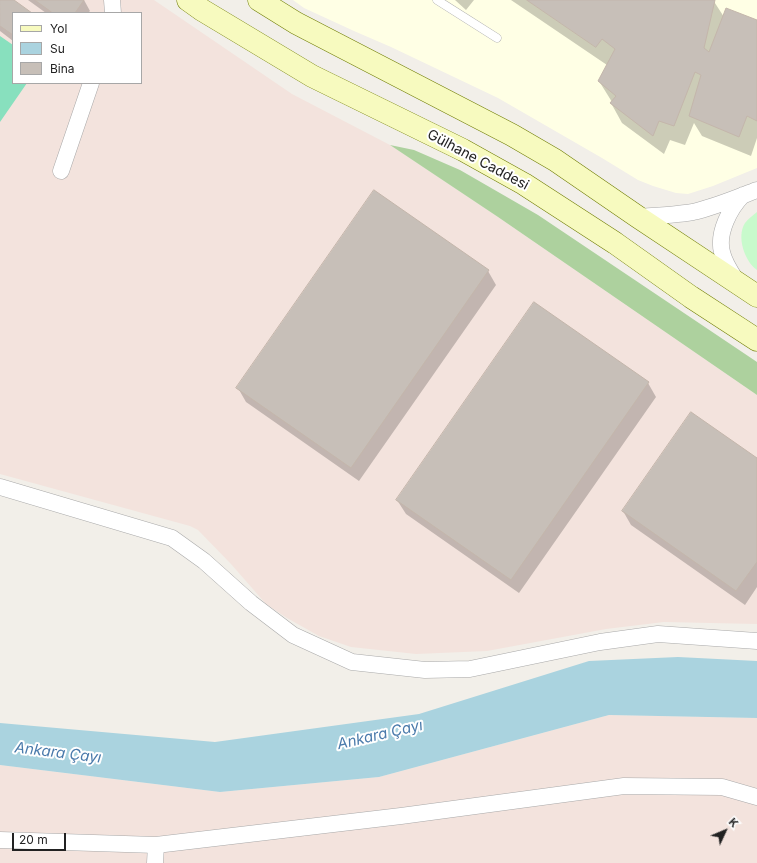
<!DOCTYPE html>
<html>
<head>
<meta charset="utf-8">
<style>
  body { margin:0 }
  #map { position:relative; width:757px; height:863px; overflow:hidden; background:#f2efe9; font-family:Inter,sans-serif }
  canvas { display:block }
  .legend { position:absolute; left:12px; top:12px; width:130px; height:72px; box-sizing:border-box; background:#fff; border:1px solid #a7a7a7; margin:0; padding:5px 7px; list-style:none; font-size:12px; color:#222 }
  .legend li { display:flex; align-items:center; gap:8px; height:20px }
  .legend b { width:20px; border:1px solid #a7a7a7 }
  .north { position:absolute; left:705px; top:811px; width:40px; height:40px; -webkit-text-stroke:3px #fff; paint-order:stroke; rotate:46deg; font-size:11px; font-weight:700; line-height:16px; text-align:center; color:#222 }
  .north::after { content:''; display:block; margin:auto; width:14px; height:18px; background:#222; clip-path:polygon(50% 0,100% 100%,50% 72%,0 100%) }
  .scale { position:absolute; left:12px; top:833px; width:54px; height:18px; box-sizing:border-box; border:2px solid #222; border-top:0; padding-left:5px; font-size:12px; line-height:14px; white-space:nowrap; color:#222; -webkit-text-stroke:3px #fff; paint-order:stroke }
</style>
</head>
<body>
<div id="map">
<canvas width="757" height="863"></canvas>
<ul class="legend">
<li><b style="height:5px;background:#f7fabf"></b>Yol</li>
<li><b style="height:11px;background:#aad3df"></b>Su</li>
<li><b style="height:11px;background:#c7bfb8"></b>Bina</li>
</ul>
<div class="north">K</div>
<div class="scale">20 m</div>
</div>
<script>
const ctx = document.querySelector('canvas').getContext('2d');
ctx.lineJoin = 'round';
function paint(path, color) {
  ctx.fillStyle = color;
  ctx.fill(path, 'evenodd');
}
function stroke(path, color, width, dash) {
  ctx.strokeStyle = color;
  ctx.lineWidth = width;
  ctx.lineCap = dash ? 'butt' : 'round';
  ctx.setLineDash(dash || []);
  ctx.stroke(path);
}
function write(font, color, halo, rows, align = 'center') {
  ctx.font = font + ' Inter,sans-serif';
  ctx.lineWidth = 4;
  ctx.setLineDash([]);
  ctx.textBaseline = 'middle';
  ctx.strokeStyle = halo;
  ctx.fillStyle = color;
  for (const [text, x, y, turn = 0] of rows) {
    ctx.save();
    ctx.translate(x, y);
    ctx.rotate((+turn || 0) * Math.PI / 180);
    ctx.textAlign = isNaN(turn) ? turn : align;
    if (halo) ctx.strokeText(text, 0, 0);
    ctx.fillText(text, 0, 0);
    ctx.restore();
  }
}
paint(new Path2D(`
  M293,0H757V168L713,186L688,194L676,193L653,186L638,180L602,158L498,98L391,47L354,31L304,8Z`), '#ffffe5');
paint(new Path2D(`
  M0,0H154L292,94L390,145L498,217L757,395V624L664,622L606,629L487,651L416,654L351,647L319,636L287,618L266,604L231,564L198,530L190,526L0,474ZM13,13H141V83H13Z
  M609,715L757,718V863H0V765L220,792L379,777Z`), '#f3e3dd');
paint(new Path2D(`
  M390,145L414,150L460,170L538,215L757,362V395L498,217Z`), '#add19e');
paint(new Path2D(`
  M757,212V270C745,262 736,237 745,223C748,219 753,215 757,212Z`), '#c8facc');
paint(new Path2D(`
  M0,36L13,45V83H27L0,122Z`), '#88e0be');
paint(new Path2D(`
  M678,657L757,661V718L609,715L379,777L220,792L0,765V723L215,742L419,714L589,661Z`), '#aad3df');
paint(new Path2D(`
  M0,0H12L30,13H13V41L0,31Z
  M28,0H84L90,11L88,13H46Z
  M455,0H474L466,10Z
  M511,0H713L724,17L757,21V138L751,156L702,136L694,123L685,145L670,140L664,154L622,123L611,103L612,102L599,81L607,65Z
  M488,271L496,285L359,481L246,402L238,388Z
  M648,383L656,397L519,593L406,514L397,500Z
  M757,459V587L745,605L631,525L623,511Z`), '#0003');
const building = new Path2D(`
  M0,0H14L32,13H13V35L0,26Z
  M35,0H84L75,13H53Z
  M527,0H715L704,48L709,52L726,8L757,20V121L747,116L739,137L689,116L701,75L695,72L674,126L659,121L653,136L610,103L616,96L598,81L615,49L602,39L596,47Z
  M374,190L489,270L351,468L236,388Z
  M534,302L649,382L511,580L396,500Z
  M691,412L757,458V562L736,591L622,511Z`);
paint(building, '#c7bfb8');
stroke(building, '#c4b6ab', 1);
const lane = new Path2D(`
  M437,0L497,38`);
const street = new Path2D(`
  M112,0L113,13
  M61,171L91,83
  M638,217C656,216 675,215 693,212C715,207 736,198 757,190
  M736,280C730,271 724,262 722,252C717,233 730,208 743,195
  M0,487L172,538L204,561L251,603L293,635L352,662L425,670L470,669L600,642L658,634L757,641
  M0,840L156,845L401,816L624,786L722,787L757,797
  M155,863L156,845`);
const secondary = new Path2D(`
  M188,0L202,10L312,76L463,150L524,184L615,243L691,297L757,340
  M259,0L296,23L512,135L555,160L638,217L757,296`);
stroke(lane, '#a9a9a9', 9);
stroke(street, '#a9a9a9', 17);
stroke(secondary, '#707d05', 23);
stroke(lane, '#fff', 8);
stroke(street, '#fff', 16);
stroke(secondary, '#f7fabf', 22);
write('14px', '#222', '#fff', [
  ["Gülhane Caddesi",478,160,28]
]);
write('italic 15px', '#4a7aab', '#fff', [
  ["Ankara Çayı",380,735,-13],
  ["Ankara Çayı",58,753,7]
]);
</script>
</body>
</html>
